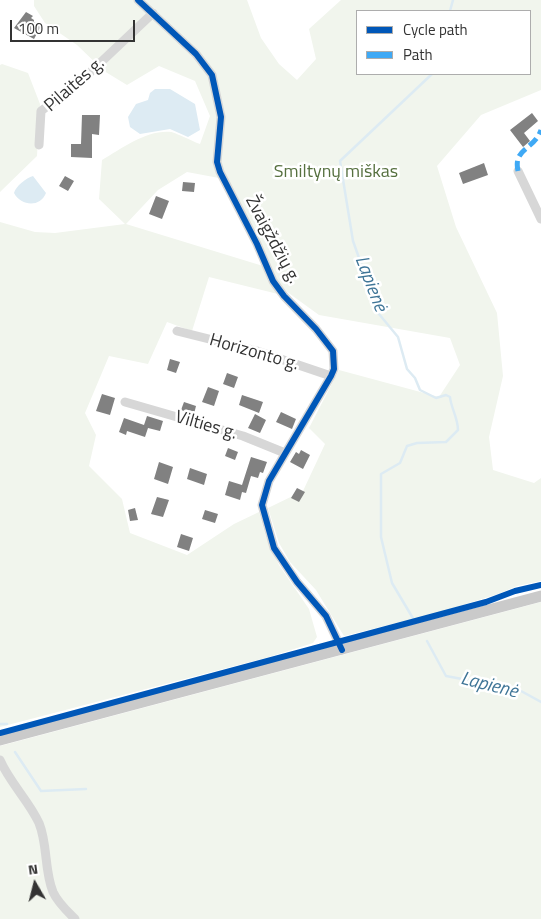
<!DOCTYPE html>
<html>
<head>
<meta charset="utf-8">
<style>
  body { margin:0 }
  #map { position:relative; width:541px; height:919px; overflow:hidden; background:#fff; font-family:"Titillium Web",sans-serif }
  canvas { display:block }
  .legend { position:absolute; left:356px; top:10px; width:175px; height:65px; box-sizing:border-box; background:#fff; border:1px solid #adadad; margin:0; padding:6px 9px; list-style:none; font-size:15px; color:#333 }
  .legend li { display:flex; align-items:center; gap:10px; height:25px }
  .legend b { width:25px; border:1px solid #adadad }
  .north { position:absolute; left:10px; top:859px; width:50px; height:50px; -webkit-text-stroke:4px #fff; paint-order:stroke; rotate:352deg; font-size:14px; font-weight:700; line-height:20px; text-align:center; color:#333 }
  .north::after { content:''; display:block; margin:auto; width:18px; height:22px; background:#333; clip-path:polygon(50% 0,100% 100%,50% 72%,0 100%) }
  .scale { position:absolute; left:10px; top:20px; width:125px; height:22px; box-sizing:border-box; border:2px solid #333; border-top:0; padding-left:6px; font-size:15px; line-height:18px; white-space:nowrap; color:#333; -webkit-text-stroke:4px #fff; paint-order:stroke }
</style>
</head>
<body>
<div id="map">
<canvas width="541" height="919"></canvas>
<ul class="legend">
<li><b style="height:6px;background:#0057b8"></b>Cycle path</li>
<li><b style="height:6px;background:#3fa9f5"></b>Path</li>
</ul>
<div class="north">N</div>
<div class="scale">100 m</div>
</div>
<script>
const ctx = document.querySelector('canvas').getContext('2d');
ctx.lineJoin = 'round';
function paint(path, color) {
  ctx.fillStyle = color;
  ctx.fill(path, 'evenodd');
}
function stroke(path, color, width, dash) {
  ctx.strokeStyle = color;
  ctx.lineWidth = width;
  ctx.lineCap = dash ? 'butt' : 'round';
  ctx.setLineDash(dash || []);
  ctx.stroke(path);
}
function write(font, color, halo, rows, align = 'center') {
  ctx.font = font + ' "Titillium Web",sans-serif';
  ctx.lineWidth = 5;
  ctx.setLineDash([]);
  ctx.textBaseline = 'middle';
  ctx.strokeStyle = halo;
  ctx.fillStyle = color;
  for (const [text, x, y, turn = 0] of rows) {
    ctx.save();
    ctx.translate(x, y);
    ctx.rotate((+turn || 0) * Math.PI / 180);
    ctx.textAlign = isNaN(turn) ? turn : align;
    if (halo) ctx.strokeText(text, 0, 0);
    ctx.fillText(text, 0, 0);
    ctx.restore();
  }
}
paint(new Path2D(`
  M34,0H247L261,38L279,64L297,80L316,59L309,29L341,0H541V90L481,115L437,166L456,227L497,313L503,376L489,437L493,470L534,483L541,478V581L517,586L498,594L437,613L344,636L316,590L290,562L279,543L268,508L303,491L325,444L309,428L339,370L439,397L460,365L450,338L319,315L279,286L219,178L187,172L158,190L126,224L263,266L278,294L209,277L192,331L167,322L148,364L109,356L85,413L96,435L89,466L122,499L130,533L187,555L234,524L259,512L266,537L279,565L309,609L317,637L313,643L269,657L0,727V222L35,232L55,233L125,224L99,199L102,160C123,148 146,130 171,132C174,132 194,142 200,144L210,116L195,81L159,66L127,85L104,71L77,45L45,23L34,6ZM357,11H530V74H357Z
  M2,64L28,73L40,104L37,156L0,192V65Z
  M541,602V919H0V746Z`), '#f1f5ed');
paint(new Path2D(`
  M155,89H170L195,104L200,130L188,137L170,129L140,134L130,127L128,117L136,104L148,100L150,93Z
  M33,176L46,193C40,208 21,206 14,193C16,186 26,178 33,176Z`), '#ddebf3');
stroke(new Path2D(`
  M450,11L453,0
  M414,620L392,583L381,537V474L400,463L407,446L417,443L446,442L458,430C458,418 451,408 450,397L446,395L436,398L420,390L415,378L407,369L398,337L379,314L353,241L340,161L432,74
  M427,641L446,676L505,687L521,691L541,702
  M0,724H7
  M15,752L41,791L86,789`), '#ddebf3', 2.5);
paint(new Path2D(`
  M26,12L33,16L31,18L34,20V22L41,26L34,39L14,28Z
  M532,113L538,121L524,133L530,141L523,147L510,130Z
  M82,115H100L99,135L92,134V158L71,157V144H81Z
  M484,163L488,175L463,184L459,173Z
  M65,176L74,181L68,191L59,186Z
  M183,182L195,183L194,192L182,191Z
  M156,196L169,201L162,219L149,214Z
  M170,359L180,362L176,373L167,370Z
  M227,373L238,377L234,388L223,384Z
  M208,387L219,391L214,406L202,402Z
  M102,394L115,398L110,415L96,411Z
  M242,395L263,402L259,413L239,405Z
  M184,402L196,406L194,414L181,410Z
  M281,412L296,419L292,429L276,422Z
  M255,414L266,420L260,433L248,428Z
  M147,416L163,421L160,431L148,428L145,437L127,431L126,435L119,432L124,418L144,425Z
  M228,448L238,452L235,460L225,456Z
  M301,450L310,455L303,469L290,462L296,452L299,454Z
  M251,457L267,462L263,473L260,472L258,478L251,476L246,493L242,492L240,500L225,495L229,481L242,485Z
  M159,462L173,467L168,484L154,479Z
  M190,468L207,474L204,485L187,479Z
  M297,488L305,492L299,502L291,498Z
  M157,497L169,500L163,517L151,514Z
  M135,508L138,520L130,521L128,510Z
  M205,510L218,514L215,523L202,519Z
  M181,534L193,538L189,551L177,547Z`), '#818181');
stroke(new Path2D(`
  M138,0L196,54L212,75L221,117L217,162L220,172L257,244L273,281L284,296L316,329L333,351L334,369L331,376L269,481L262,505L274,548L297,582L326,616L342,650
  M39,145L41,111L81,81L153,13
  M518,171L541,219
  M177,331L257,351L331,376
  M125,402L243,436L285,453
  M0,760C10,783 29,801 39,823C48,845 44,870 53,892C58,903 67,911 75,919`), '#d7d7d7', 9);
stroke(new Path2D(`
  M0,740L541,596`), '#cacaca', 11);
stroke(new Path2D(`
  M518,171C513,148 534,150 541,130`), '#3fa9f5', 5, [10, 5]);
stroke(new Path2D(`
  M138,0L196,54L212,75L221,117L217,162L220,172L257,244L273,281L284,296L316,329L333,351L334,369L331,376L269,481L262,505L274,548L297,582L326,616L342,650
  M0,733L486,602L515,591L541,585`), '#0057b8', 6);
write('18px', '#333', '#fff', [
  ["Pilaitės g.",75,85,-41],
  ["Žvaigždžių g.",272,240,62],
  ["Horizonto g.",254,353,16],
  ["Vilties g.",206,426,16]
]);
write('18px', '#56703f', '#fff', [
  ["Smiltynų miškas",336,173]
]);
write('italic 19px', '#3f7597', '#fff', [
  ["Lapienė",370,284,69],
  ["Lapienė",489,686,14]
]);
</script>
</body>
</html>
